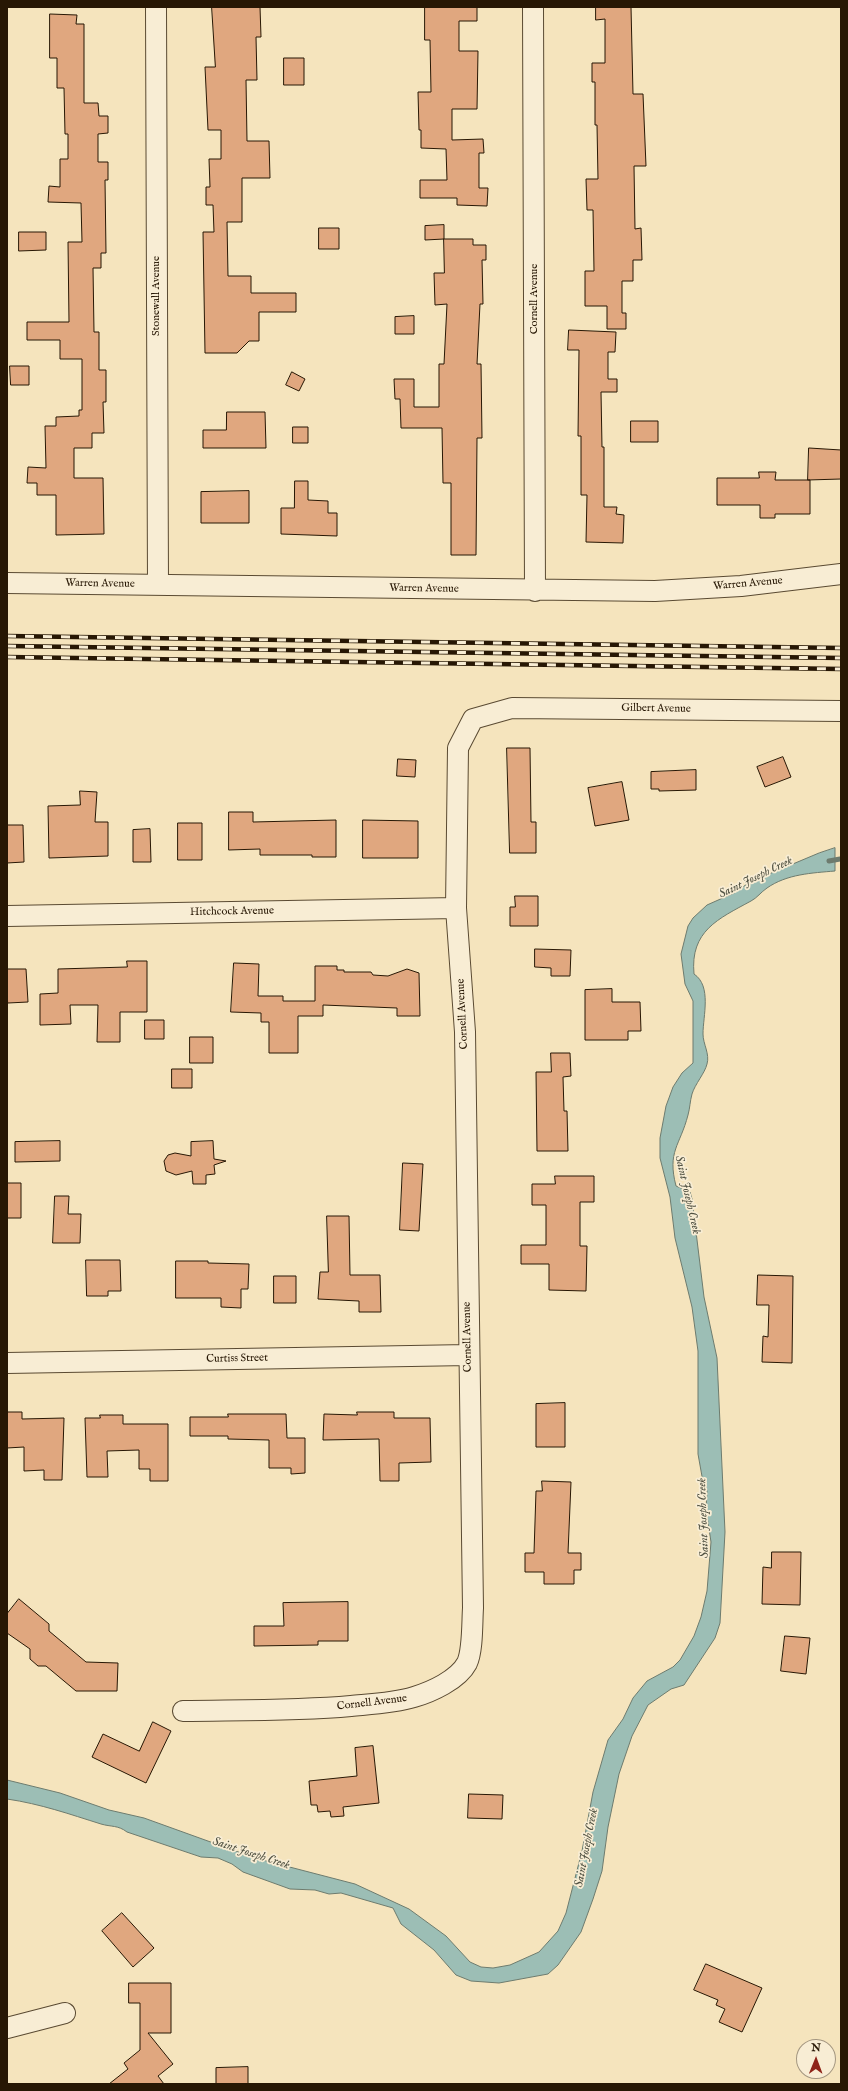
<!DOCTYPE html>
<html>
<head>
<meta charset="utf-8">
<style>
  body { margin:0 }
  #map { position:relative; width:848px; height:2091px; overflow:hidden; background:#f5e4bd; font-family:"IM FELL English",serif }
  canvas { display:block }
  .frame { position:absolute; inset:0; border:8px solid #271704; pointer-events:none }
  .north { position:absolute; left:796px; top:2039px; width:40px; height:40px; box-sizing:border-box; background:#f8edd4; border:1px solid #a49781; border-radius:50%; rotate:1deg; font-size:11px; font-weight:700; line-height:16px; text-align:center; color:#271704 }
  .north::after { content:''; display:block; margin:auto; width:14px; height:18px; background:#8f2418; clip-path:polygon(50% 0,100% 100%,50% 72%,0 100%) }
</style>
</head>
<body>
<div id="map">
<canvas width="848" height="2091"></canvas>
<div class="frame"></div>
<div class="north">N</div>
</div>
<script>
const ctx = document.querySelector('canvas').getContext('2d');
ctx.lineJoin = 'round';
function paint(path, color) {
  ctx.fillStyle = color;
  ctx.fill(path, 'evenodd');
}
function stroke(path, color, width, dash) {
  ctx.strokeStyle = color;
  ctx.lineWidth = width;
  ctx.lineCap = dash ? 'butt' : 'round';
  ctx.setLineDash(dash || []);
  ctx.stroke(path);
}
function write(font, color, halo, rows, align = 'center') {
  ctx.font = font + ' "IM FELL English",serif';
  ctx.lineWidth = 3.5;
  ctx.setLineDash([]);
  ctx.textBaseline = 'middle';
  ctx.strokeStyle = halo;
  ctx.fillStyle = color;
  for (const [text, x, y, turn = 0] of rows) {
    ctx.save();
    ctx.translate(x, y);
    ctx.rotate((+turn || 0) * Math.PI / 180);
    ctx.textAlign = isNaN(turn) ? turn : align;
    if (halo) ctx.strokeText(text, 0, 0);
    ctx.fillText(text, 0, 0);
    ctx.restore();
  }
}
const water = new Path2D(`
  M835,848V871C812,873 787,874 767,888C761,892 757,898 751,901C718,919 690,931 694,974C712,986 703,1016 703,1034C703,1044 710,1054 707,1064C705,1073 695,1084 692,1094C690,1101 690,1108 688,1115C680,1146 667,1151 676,1186L690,1192L692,1199L704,1297L717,1358L725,1532L720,1623L715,1638L684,1685L671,1689L648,1705L632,1736L619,1774L608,1827L602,1871L593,1899L581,1932L558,1965L548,1974L499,1983L471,1981L456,1975L434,1950L401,1924L393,1908L341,1893L329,1894L315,1890L290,1889L243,1872L232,1864L218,1858L201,1857L127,1832C118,1825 111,1827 101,1824C69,1814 41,1804 7,1799V1780L60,1793L109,1810L144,1818L255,1858L355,1884L409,1909L446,1936L470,1962L481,1967L493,1968L510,1965L539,1952L558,1931L566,1913L582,1851L593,1792L608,1740L623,1719L633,1698L647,1681L673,1667L680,1660L694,1636L701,1617L707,1591L711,1542L706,1509L707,1491L703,1482L698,1454V1351L692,1307L675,1238L670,1197L660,1158V1138L666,1106L673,1087L682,1073L693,1063V1001L685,984L681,954L688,926L693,918L707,905L734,893L750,882L819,853Z`);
paint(water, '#9cbeb5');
stroke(water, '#6d7b6e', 1);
stroke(new Path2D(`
  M829,861L840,859`), '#6d7b6e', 5);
const building = new Path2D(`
  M212,7H260L261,37H256L257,80H246L247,141H269L270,178H242V222H227L228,276H251V293H296V312H259V341H249L237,353H205L203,232H214L213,205H206V187H210L209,159H221V130H208L205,67H215Z
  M425,7H477V21H459V51H478L477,109H452V140L483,139L484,153H479V188H488L487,206L457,205V198H420V180H447L446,149L421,148V130H419L418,92H431L430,40H425Z
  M596,7H631L633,94H643L646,166H634L635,229L641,228L642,260H633V281H622V313H626V329H607V306H585V271H594L593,210H587L586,179H598L597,125H595V82H592V63H605V19L596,20Z
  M50,14L77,15L76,24H84V103H98L99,116H108V133L98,134V162H108V180H105L106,253H101V268H93L94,332H99V370H106V402H103L104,433H92V448H74V478H103L104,534L56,535V495H37V483H27L28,467L46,468L45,426H56V417L79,416V410H82V359H60V340H27V322H69L68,242H82L81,203L48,202L49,186L60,187V159H68V134H65L64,88H57V58H50Z
  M284,58H304V85H284Z
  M444,225V239L425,240V226Z
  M319,228H339V249H319Z
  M19,232H46V250L19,251Z
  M444,239H473V245H486V260H482L483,304H480L477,364H481L482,438H477L476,555H451V483H443L442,428H401L400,399H395L394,379H414V407H439V364H444L447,304L435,305L434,273H444Z
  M414,316V334H395V317Z
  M569,330L616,332L615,352H608V379H617V392H601L602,447H604V507H617L616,514L624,515L623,543L586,542L587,495H581V436H578L579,350H568Z
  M10,366H29V385H11Z
  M292,372L305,379L299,391L286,385Z
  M227,412H265L266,448H203V430H226Z
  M631,421H658V442H631Z
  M293,427H308V443H293Z
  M809,448L841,450V479L808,480Z
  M759,472H776L775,480H810V514H775V518H760V505H717V478H759Z
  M295,481H308V500L328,501V513H337V536L281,534V508H294Z
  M249,491V523H201V492Z
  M507,748H530L531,822H536V853H510Z
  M783,757L791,777L765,787L757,767Z
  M398,759L416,760L415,777L397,776Z
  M696,770V790L659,791V789H651V772Z
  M622,782L629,820L595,826L588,788Z
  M80,791L97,792L95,822H108V856L49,858L48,806L80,805Z
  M229,812H253V822L336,820V857H312V855H260V849L229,850Z
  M363,820L418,821V858H363Z
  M178,823H202V860H178Z
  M7,825H23L24,862L7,863Z
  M150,829L151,862H133V830Z
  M515,896H538V926H510V907H515Z
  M535,949L571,950L570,976H551V968L535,967Z
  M127,961H147V1012H120V1042H97L98,1005H70L71,1024L40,1025V994L58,993V969L127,967Z
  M234,963L259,964L258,996H283V1001H315V966H337V970H344V972H371L373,975L388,976L407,969L419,973L420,1016H397V1008L323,1005V1016H298V1053H269V1022H261V1013L231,1012Z
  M7,969H26L28,1002L8,1003Z
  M612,989V1002H640L641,1031H628V1040H585V990Z
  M145,1020H164V1039H145Z
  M190,1037H213V1063H190Z
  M551,1053H570L571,1076L563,1077L564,1111H567L568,1151H537L536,1072H551Z
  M172,1069H192V1088H172Z
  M60,1141V1161L15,1162V1142Z
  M213,1141L214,1159L226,1161L214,1165L215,1174L206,1175V1184H193L192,1171L176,1175L166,1171L164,1161L168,1155L175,1153L191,1156V1142Z
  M403,1163L423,1164L419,1231L400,1230Z
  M555,1176H594V1202H580V1246H587L586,1291L549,1290V1264H521V1245H546V1205H532V1184H555Z
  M7,1183H21V1218H7Z
  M55,1196H69L68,1214H81L80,1243H53Z
  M327,1216H349L350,1275H380L381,1312H359V1301L318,1299L320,1272H328Z
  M86,1260H120L121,1291H108V1296H87Z
  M176,1261H208V1263L249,1264L248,1289H241V1308L221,1307V1298H176Z
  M758,1275L793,1276L792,1363L762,1362L763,1336L768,1337L769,1305H757Z
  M274,1276H296V1303H274Z
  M565,1403V1447H536V1404Z
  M7,1412H22V1419L64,1418L62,1480H44V1470L24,1471V1447L7,1448Z
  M357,1412H394V1418H430L431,1462L399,1463V1481H380L379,1439L323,1440L324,1414L357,1415Z
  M228,1414H286L287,1438H305V1473L291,1474V1468H269V1440L228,1439V1436H190V1417H228Z
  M100,1415H123V1424H168V1481H150V1469H139V1450L107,1451L108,1477H87L85,1418H100Z
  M542,1481L571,1482L568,1553H581V1570H574V1584H544V1572H525V1553H534L536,1491H542Z
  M772,1552H801L800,1605L762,1604L763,1567L771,1568Z
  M19,1599L49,1624V1631L86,1662L118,1663L117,1691H76L46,1666H38L30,1659V1649L7,1633V1614Z
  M348,1602V1641H318V1645L254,1646V1626H284L283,1603Z
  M785,1636L810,1638L806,1674L781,1671Z
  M153,1722L171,1731L146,1783L92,1757L103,1734L139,1751Z
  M373,1746L379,1803L343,1807L344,1816L331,1817L330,1811L318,1812L317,1805H311L309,1781L357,1776L355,1748Z
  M469,1794L503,1795L502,1819L468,1818Z
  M122,1913L154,1948L133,1967L102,1931Z
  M706,1964L762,1988L742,2032L719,2022L725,2009L716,2005L718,2000L694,1990Z
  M129,1983H171V2033H148L173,2064L158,2076L164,2084H109L128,2069L124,2063L140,2050V2003H129Z
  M248,2067V2084H216V2068Z`);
paint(building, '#e0a77f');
stroke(building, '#271704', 1);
const minor = new Path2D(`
  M156,7L158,585
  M533,7L535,591
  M7,583L655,591L741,586L841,574
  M7,916L456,908
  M7,1363L468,1355
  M183,1711C239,1710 295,1711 351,1706C372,1704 394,1703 414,1697C431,1692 458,1680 467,1663C473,1650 472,1622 473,1608L465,1032L456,908L458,748L473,719L512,708L841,711
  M7,2028L65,2013`);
stroke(minor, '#5a4a32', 22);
stroke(minor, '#f8edd4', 20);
const rail = new Path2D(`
  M7,636L841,648
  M7,646L841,658
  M7,657L841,669`);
stroke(rail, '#271704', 4.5);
stroke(rail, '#f8edd4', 3, [9]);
write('11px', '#271704', '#f8edd4', [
  ["Stonewall Avenue",157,296,-90],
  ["Cornell Avenue",535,299,-90],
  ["Warren Avenue",100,584,1],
  ["Warren Avenue",748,584,-5],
  ["Warren Avenue",424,589,1],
  ["Gilbert Avenue",656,709,1],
  ["Hitchcock Avenue",232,912,-1],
  ["Cornell Avenue",463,1014,-93],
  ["Cornell Avenue",468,1337,-91],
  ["Curtiss Street",237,1359,-1],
  ["Cornell Avenue",372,1703,-7]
]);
write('italic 12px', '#505142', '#f8edd4', [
  ["Saint Joseph Creek",756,878,-26],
  ["Saint Joseph Creek",687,1195,77],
  ["Saint Joseph Creek",704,1518,-92],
  ["Saint Joseph Creek",587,1848,-79],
  ["Saint Joseph Creek",251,1854,18]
]);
</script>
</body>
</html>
